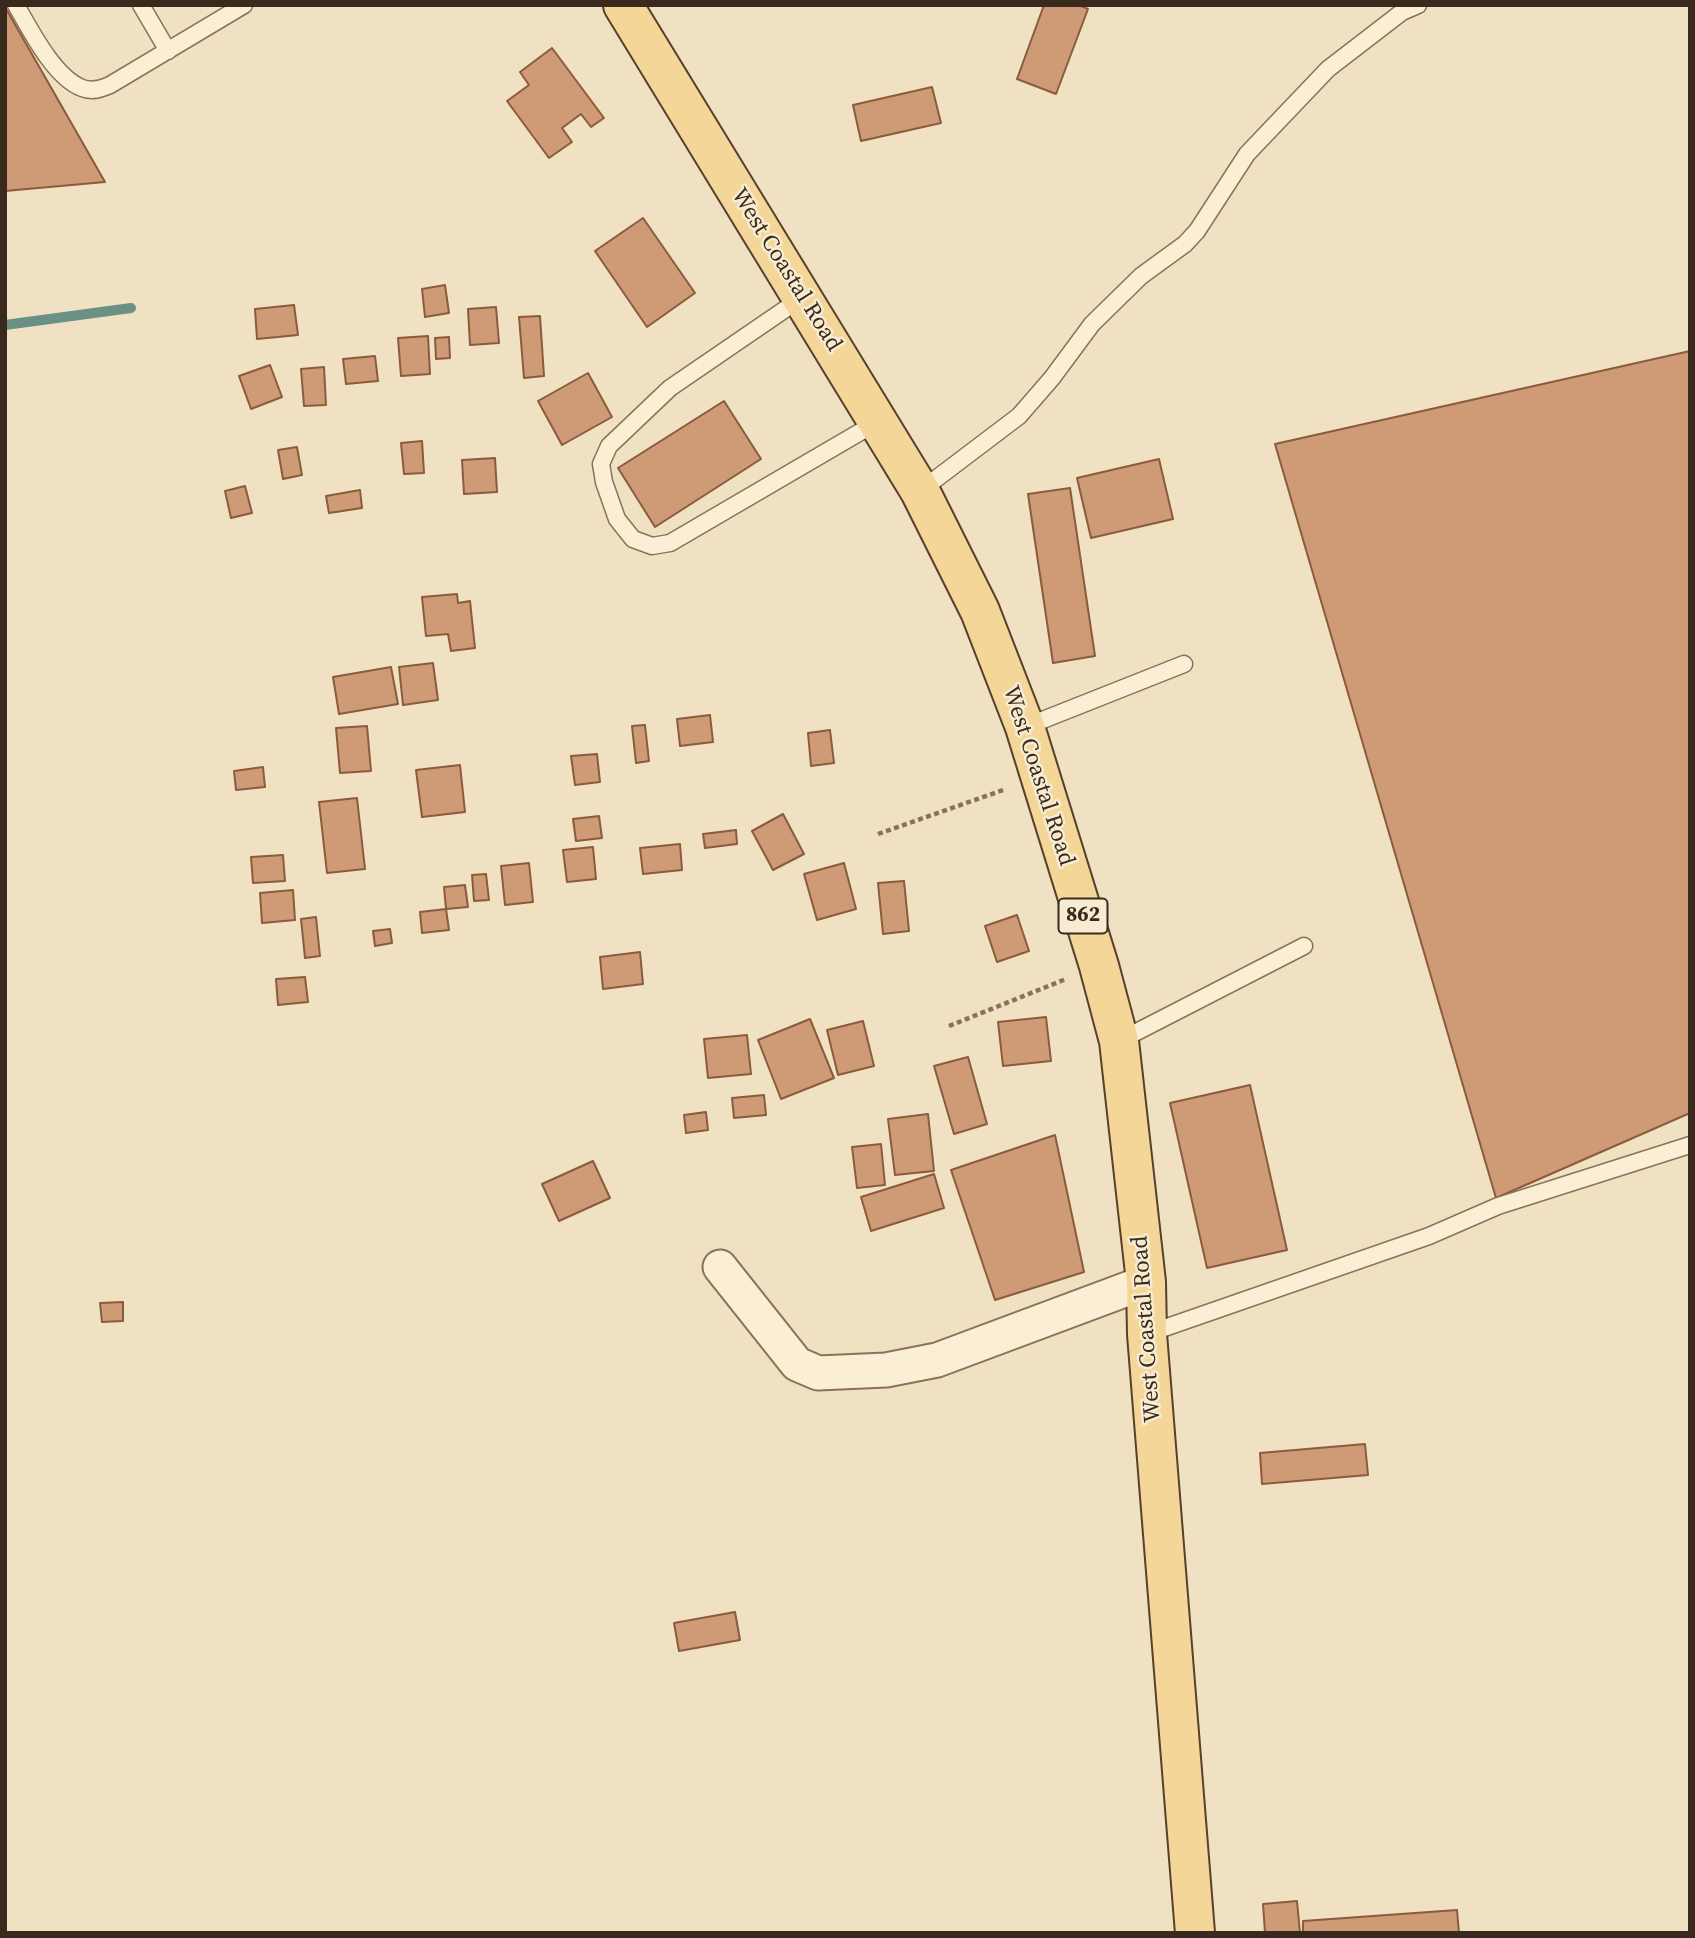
<!DOCTYPE html>
<html>
<head>
<meta charset="utf-8">
<style>
  body { margin:0 }
  #map { position:relative; width:1695px; height:1938px; overflow:hidden; background:#efe1c2; font-family:"Source Serif 4",serif }
  canvas { display:block }
  .frame { position:absolute; inset:0; border:7px solid #392a1d; pointer-events:none }
</style>
</head>
<body>
<div id="map">
<canvas width="1695" height="1938"></canvas>
<div class="frame"></div>
</div>
<script>
const ctx = document.querySelector('canvas').getContext('2d');
ctx.lineJoin = 'round';
function stroke(path, color, width, dash) {
  ctx.strokeStyle = color;
  ctx.lineWidth = width;
  ctx.lineCap = dash ? 'butt' : 'round';
  ctx.setLineDash(dash || []);
  ctx.stroke(path);
}
function paint(path, color) {
  ctx.fillStyle = color;
  ctx.fill(path, 'evenodd');
}
function write(font, color, halo, rows, align = 'center') {
  ctx.font = font + ' "Source Serif 4",serif';
  ctx.lineWidth = 5;
  ctx.setLineDash([]);
  ctx.textBaseline = 'middle';
  ctx.strokeStyle = halo;
  ctx.fillStyle = color;
  for (const [text, x, y, turn = 0] of rows) {
    ctx.save();
    ctx.translate(x, y);
    ctx.rotate((+turn || 0) * Math.PI / 180);
    ctx.textAlign = isNaN(turn) ? turn : align;
    if (halo) ctx.strokeText(text, 0, 0);
    ctx.fillText(text, 0, 0);
    ctx.restore();
  }
}
stroke(new Path2D(`
  M5,325L131,308`), '#6b9086', 10);
const building = new Path2D(`
  M1044,5H1079L1088,9L1056,94L1017,79Z
  M5,7L105,182L5,191Z
  M552,48L604,118L591,127L581,114L562,128L572,142L549,158L507,101L529,85L520,72Z
  M932,87L941,123L861,141L853,105Z
  M643,218L695,293L647,327L595,251Z
  M445,285L449,313L425,317L422,289Z
  M294,305L298,335L257,339L255,309Z
  M496,307L499,343L470,345L468,309Z
  M540,316L544,376L524,378L519,317Z
  M428,336L430,374L401,376L398,338Z
  M449,337L450,358L436,359L435,338Z
  M1690,351V1113L1496,1198L1275,444Z
  M375,356L378,381L346,384L343,359Z
  M270,365L282,397L251,409L239,376Z
  M324,367L326,405L304,406L301,369Z
  M588,373L612,417L562,445L538,401Z
  M724,401L761,459L655,527L618,468Z
  M422,441L424,473L404,474L401,443Z
  M297,447L302,475L283,479L278,450Z
  M495,458L497,492L464,494L462,460Z
  M1159,459L1173,519L1091,538L1077,478Z
  M245,486L252,513L231,518L225,491Z
  M1070,488L1095,656L1053,663L1028,494Z
  M360,490L362,508L329,513L326,496Z
  M457,594L458,603L470,601L475,648L451,651L448,634L426,636L422,597Z
  M433,663L438,700L403,705L399,667Z
  M391,667L398,704L339,714L333,677Z
  M710,715L713,742L680,746L677,719Z
  M645,725L649,761L636,763L632,726Z
  M367,726L371,771L340,773L336,728Z
  M830,730L834,763L811,766L808,733Z
  M597,754L600,782L575,785L571,756Z
  M460,765L465,812L422,817L416,770Z
  M263,767L265,787L236,790L234,771Z
  M357,798L365,869L327,873L319,802Z
  M783,814L804,854L773,870L752,831Z
  M599,816L602,838L576,841L573,819Z
  M736,830L737,844L705,848L703,834Z
  M680,844L682,870L643,874L640,848Z
  M593,847L596,879L567,882L563,850Z
  M283,855L285,881L253,883L251,857Z
  M529,863L533,902L505,905L501,866Z
  M844,863L856,909L817,920L804,874Z
  M486,874L489,900L474,901L472,875Z
  M904,881L909,931L883,934L878,883Z
  M465,885L468,907L446,909L444,887Z
  M293,890L295,920L262,923L260,893Z
  M446,909L449,930L422,933L420,912Z
  M1017,915L1029,951L997,962L985,926Z
  M316,917L320,956L305,958L301,919Z
  M390,929L392,943L375,946L373,931Z
  M640,952L643,984L603,989L600,957Z
  M305,977L308,1002L278,1005L276,979Z
  M1046,1017L1051,1061L1003,1066L998,1022Z
  M810,1019L834,1078L781,1099L758,1040Z
  M863,1021L874,1066L838,1075L827,1030Z
  M747,1035L751,1074L708,1078L704,1039Z
  M968,1057L987,1124L954,1134L934,1066Z
  M1250,1085L1287,1250L1207,1268L1170,1103Z
  M764,1095L766,1115L734,1118L732,1098Z
  M706,1112L708,1130L686,1133L684,1115Z
  M928,1114L934,1171L895,1175L888,1119Z
  M1055,1135L1084,1272L995,1300L951,1170Z
  M881,1144L885,1185L857,1188L852,1147Z
  M593,1161L610,1198L559,1221L542,1184Z
  M934,1174L944,1208L871,1231L861,1197Z
  M123,1302V1321L102,1322L100,1303Z
  M1365,1444L1368,1475L1262,1484L1260,1453Z
  M735,1612L740,1640L679,1651L674,1623Z
  M1297,1901L1300,1933H1265L1263,1904Z
  M1457,1910L1459,1933H1303V1921Z`);
paint(building, '#cf9a76');
stroke(building, '#8a5b3d', 2);
const service = new Path2D(`
  M16,5C31,31 54,77 82,88C92,92 101,89 110,85L244,5
  M141,5L168,51
  M803,297L670,388L609,446L601,464L604,482L617,519L633,539L652,546L670,543L879,421
  M920,491L1019,416L1052,378L1092,324L1141,276L1185,244L1197,231L1247,154L1328,69L1402,12L1418,5
  M1025,727L1184,664
  M1119,1041L1304,946
  M1147,1334L1429,1236L1498,1206L1690,1145`);
const minor = new Path2D(`
  M720,1267L797,1364L818,1373L886,1370L937,1360L1146,1282`);
const primary = new Path2D(`
  M623,5L920,491L980,611L1025,727L1099,966L1119,1041L1146,1282L1147,1334L1195,1933`);
stroke(service, '#8a7258', 19);
stroke(minor, '#8a7258', 37);
stroke(primary, '#57402d', 42);
stroke(new Path2D(`
  M878,834L1006,789
  M949,1026L1066,979`), '#8a7258', 4.5, [5, 3.5]);
stroke(service, '#faeed5', 16);
stroke(minor, '#faeed5', 33);
stroke(primary, '#f4d698', 38);
for (const [x, y, w] of [
  [1083,916,49]
]) {
  const box = new Path2D();
  box.roundRect(x - w / 2, y - 17.5, w, 35, 5);
  ctx.fillStyle = '#f7ebd2';
  ctx.fill(box);
  stroke(box, '#392a1d', 2);
}
write('bold 21px', '#392a1d', null, [
  ["862",1083,916]
]);
write('23px', '#392a1d', '#f7ebd2', [
  ["West Coastal Road",786,270,58],
  ["West Coastal Road",1038,776,72],
  ["West Coastal Road",1147,1329,-94]
]);
</script>
</body>
</html>
